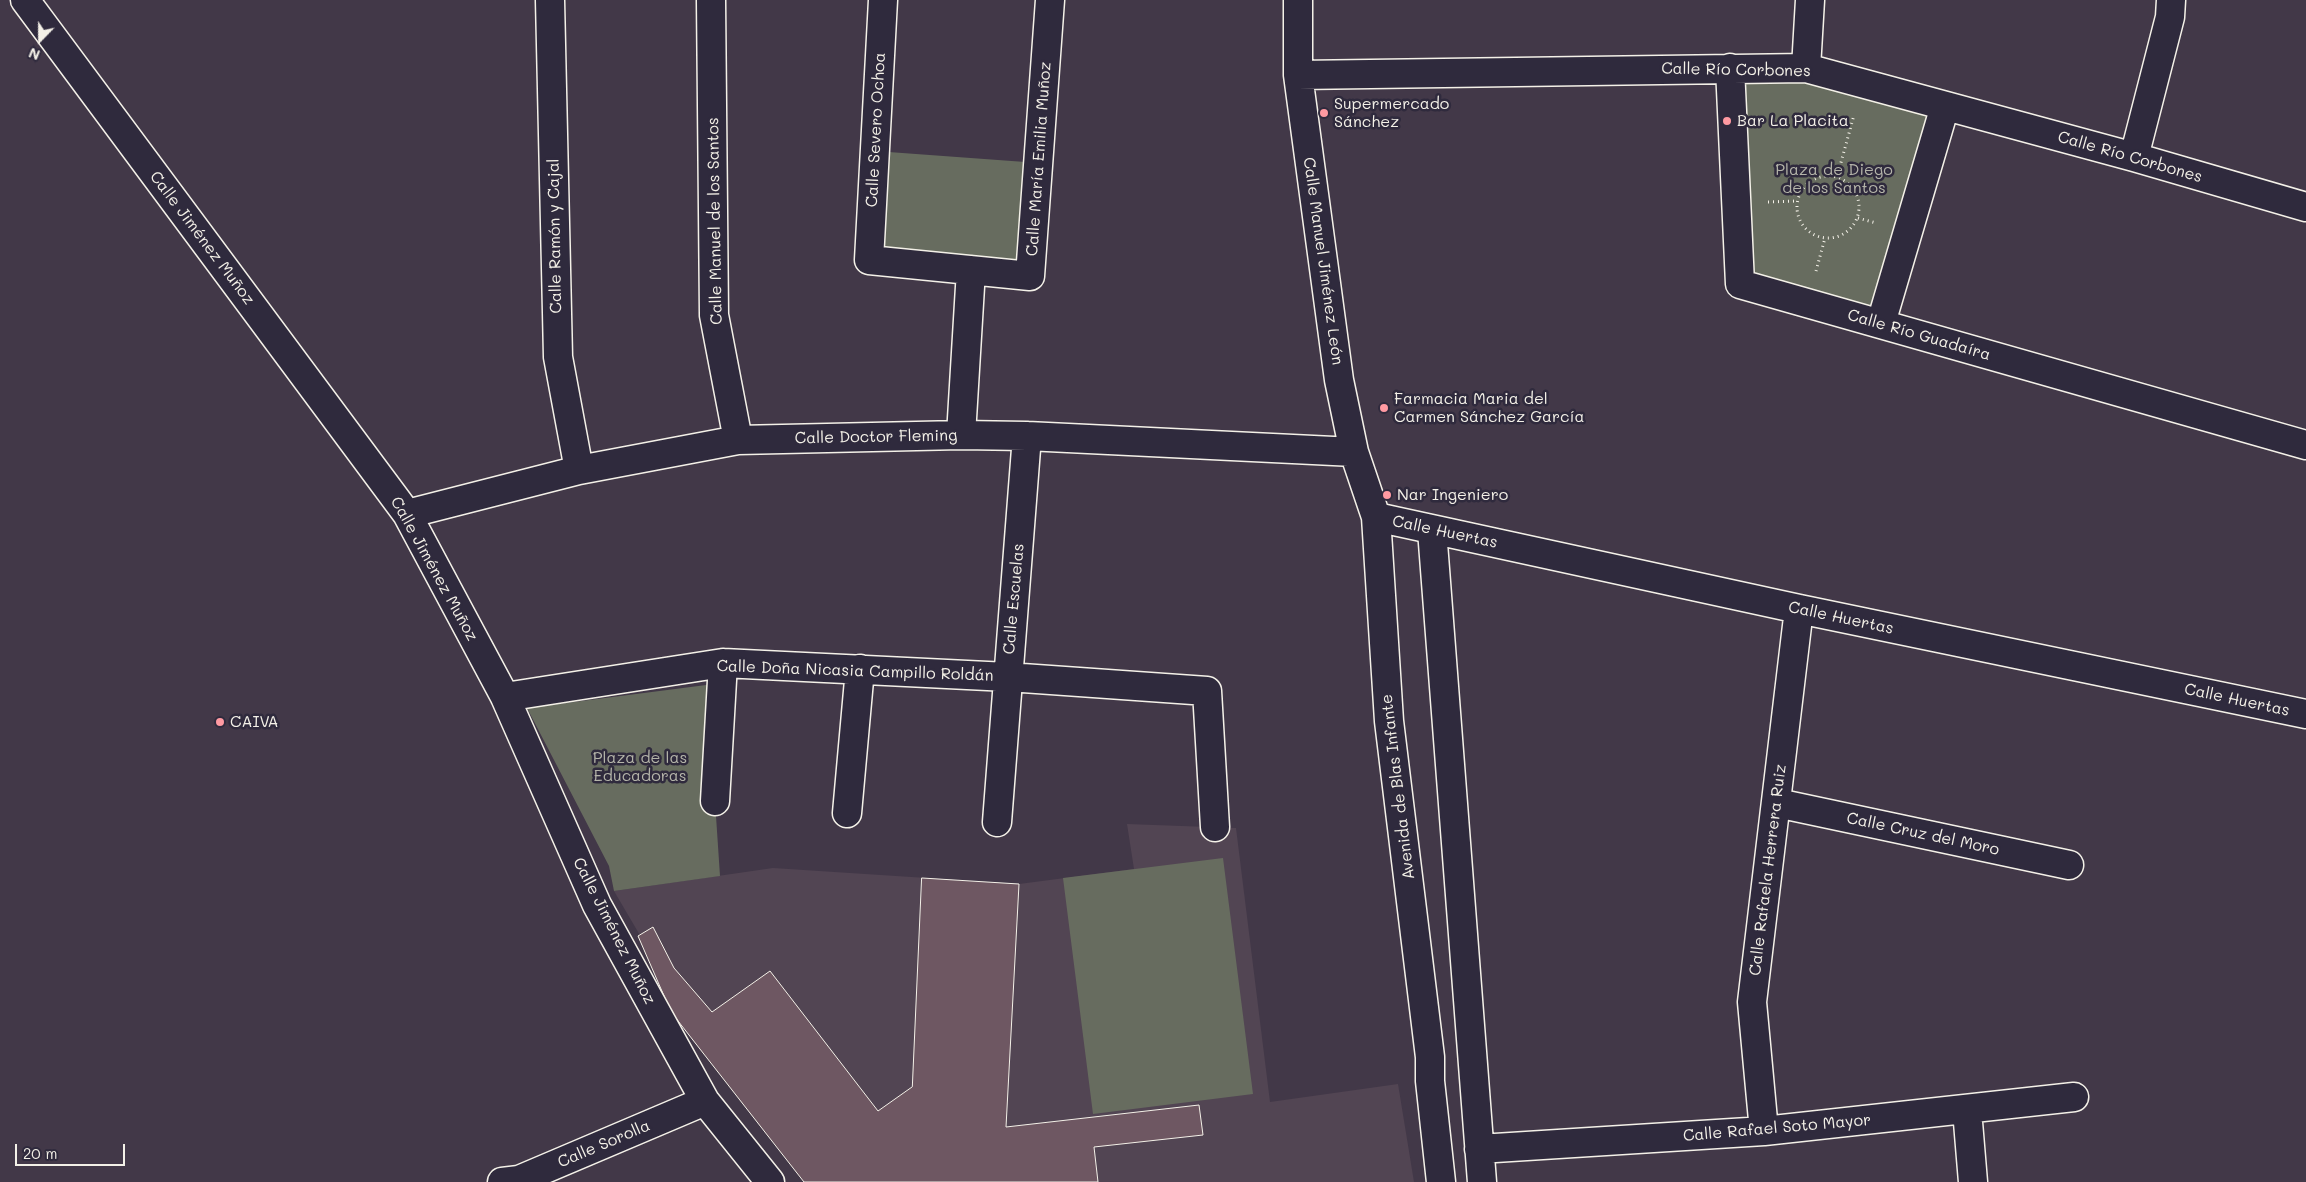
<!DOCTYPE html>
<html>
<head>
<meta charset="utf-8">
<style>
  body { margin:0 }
  #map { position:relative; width:2306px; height:1182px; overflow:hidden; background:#423848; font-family:Mali,sans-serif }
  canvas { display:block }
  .north { position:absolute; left:15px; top:15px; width:50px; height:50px; -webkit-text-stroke:4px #2f2a3d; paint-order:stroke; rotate:202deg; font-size:14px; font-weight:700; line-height:20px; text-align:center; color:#f4f1e8 }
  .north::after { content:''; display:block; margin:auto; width:18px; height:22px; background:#f4f1e8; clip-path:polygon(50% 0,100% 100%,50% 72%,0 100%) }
  .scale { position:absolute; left:15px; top:1144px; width:110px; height:22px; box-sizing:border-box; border:2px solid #f4f1e8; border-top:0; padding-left:6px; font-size:15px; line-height:18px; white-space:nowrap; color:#f4f1e8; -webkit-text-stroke:4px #2f2a3d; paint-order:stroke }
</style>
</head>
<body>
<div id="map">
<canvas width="2306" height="1182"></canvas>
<div class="north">N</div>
<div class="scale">20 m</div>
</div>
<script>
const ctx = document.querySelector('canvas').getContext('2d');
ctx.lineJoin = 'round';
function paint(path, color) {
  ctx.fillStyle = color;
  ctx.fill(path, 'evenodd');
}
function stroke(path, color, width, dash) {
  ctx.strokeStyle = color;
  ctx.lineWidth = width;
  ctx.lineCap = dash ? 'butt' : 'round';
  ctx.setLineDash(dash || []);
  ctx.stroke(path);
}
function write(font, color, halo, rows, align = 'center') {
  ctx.font = font + ' Mali,sans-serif';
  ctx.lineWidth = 5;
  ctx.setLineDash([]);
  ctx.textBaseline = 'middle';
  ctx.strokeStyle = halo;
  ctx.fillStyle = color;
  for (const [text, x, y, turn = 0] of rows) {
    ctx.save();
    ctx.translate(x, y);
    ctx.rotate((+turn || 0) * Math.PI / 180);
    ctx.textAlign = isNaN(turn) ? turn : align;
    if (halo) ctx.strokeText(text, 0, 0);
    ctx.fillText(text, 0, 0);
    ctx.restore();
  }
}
paint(new Path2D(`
  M1127,824L1236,828L1270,1102L1398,1084L1414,1182H804L729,1087L614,891L773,868L1019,884L1134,869Z`), '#524553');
paint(new Path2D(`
  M1730,68L1959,110L1894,327L1740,284Z
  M875,151L1039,163L1030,276L869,260Z
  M714,684L715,801L720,876L614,891L609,866L527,708Z
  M1223,858L1253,1094L1093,1114L1063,878Z`), '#676c5f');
const building = new Path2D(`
  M922,878L1019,884L1006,1127L1199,1105L1203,1135L1094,1147L1098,1182H804L671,1012L638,936L653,927L674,968L712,1012L770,971L878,1111L912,1087Z`);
paint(building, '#6e5762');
stroke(building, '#f4f1e8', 1);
const minor = new Path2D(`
  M25,0L407,514L505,697L597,905L705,1101L770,1182
  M550,0L558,357L579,470
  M711,0L714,315L738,440
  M883,0L869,260L1030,276L1050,0
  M1298,0V75L1339,380L1354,452L1376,517L1389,721L1430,1057V1081L1441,1182
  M1730,68L1740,284L2306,445
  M1806,68L1810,0
  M1298,75L1806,68L2134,157L2306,207
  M2134,157L2170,17L2171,0
  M1881,323L1945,106
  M961,435L971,270
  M407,514L579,470L738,440L961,435L1027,436L1354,452
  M1376,517L1799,609L2306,714
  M1432,530L1482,1182
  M505,697L723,663L1008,677L1207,691L1215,827
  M715,801L723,663
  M1777,803L2069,865
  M847,813L860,669
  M997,822L1027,436
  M1967,1110L1973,1182
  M1764,1131L1752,1002L1799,609
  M1479,1149L1764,1131L2074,1097
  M502,1182L519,1180L705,1101`);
stroke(minor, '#f4f1e8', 31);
stroke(new Path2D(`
  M1797 207a31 31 0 1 1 62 0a31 31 0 1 1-62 0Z
  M1837,177L1854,115
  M1768,202L1797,201
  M1858,218L1876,223
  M1816,271L1825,238`), '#f4f1e8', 3, [1, 4]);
stroke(minor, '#2f2a3d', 28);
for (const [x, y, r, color] of [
  [1324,113,5,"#ff9aa2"],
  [1727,121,5,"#ff9aa2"],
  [1384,408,5,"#ff9aa2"],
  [1387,495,5,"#ff9aa2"],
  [220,722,5,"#ff9aa2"]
]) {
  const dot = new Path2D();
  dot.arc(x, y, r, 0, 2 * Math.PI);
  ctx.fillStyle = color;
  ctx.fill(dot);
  stroke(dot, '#2f2a3d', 2);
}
write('16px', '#f4f1e8', '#2f2a3d', [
  ["Calle Río Corbones",1736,70,1],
  ["Calle Severo Ochoa",876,130,-87],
  ["Calle Río Corbones",2130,157,16],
  ["Calle María Emilia Muñoz",1039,159,-86],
  ["Calle Manuel de los Santos",715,221,-91],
  ["Calle Ramón y Cajal",555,236,-91],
  ["Calle Jiménez Muñoz",202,238,53],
  ["Calle Manuel Jiménez León",1323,261,82],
  ["Calle Río Guadaíra",1919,335,16],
  ["Calle Doctor Fleming",876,437,-1],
  ["Calle Huertas",1445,532,12],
  ["Calle Jiménez Muñoz",434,569,61],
  ["Calle Escuelas",1014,599,-85],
  ["Calle Huertas",1841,618,12],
  ["Calle Doña Nicasia Campillo Roldán",855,671,2],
  ["Calle Huertas",2237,700,12],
  ["Avenida de Blas Infante",1398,787,-97],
  ["Calle Cruz del Moro",1923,834,12],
  ["Calle Rafaela Herrera Ruiz",1768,870,-83],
  ["Calle Jiménez Muñoz",614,931,63],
  ["Calle Rafael Soto Mayor",1777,1128,-5],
  ["Calle Sorolla",604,1144,-23]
]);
write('16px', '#f4f1e8', '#2f2a3d', [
  ["Supermercado",1334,104],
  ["Sánchez",1334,122],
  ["Bar La Placita",1737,121],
  ["Farmacia Maria del",1394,399],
  ["Carmen Sánchez García",1394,417],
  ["Nar Ingeniero",1397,495],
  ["CAIVA",230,722]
], 'left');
write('16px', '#b5b5aa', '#2f2a3d', [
  ["Plaza de Diego",1834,170],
  ["de los Santos",1834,188],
  ["Plaza de las",640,758],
  ["Educadoras",640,776]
]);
</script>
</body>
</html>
